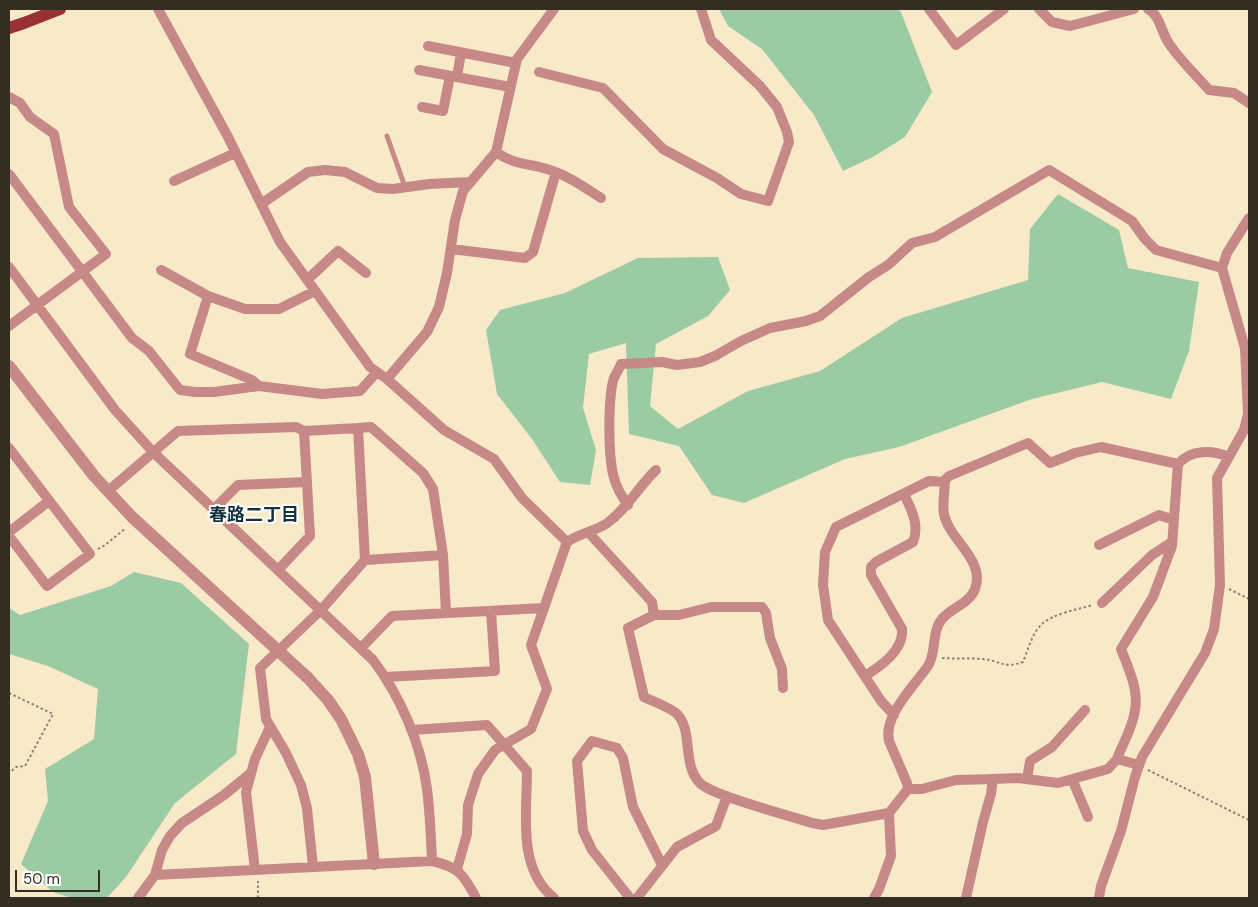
<!DOCTYPE html>
<html>
<head>
<meta charset="utf-8">
<style>
  body { margin:0 }
  #map { position:relative; width:1258px; height:907px; overflow:hidden; background:#f8eac8; font-family:"DM Sans",sans-serif }
  canvas { display:block }
  .frame { position:absolute; inset:0; border:10px solid #332e21; pointer-events:none }
  .scale { position:absolute; left:15px; top:870px; width:85px; height:22px; box-sizing:border-box; border:2px solid #332e21; border-top:0; padding-left:6px; font-size:15px; line-height:18px; white-space:nowrap; color:#332e21; -webkit-text-stroke:4px #fff; paint-order:stroke }
</style>
</head>
<body>
<div id="map">
<canvas width="1258" height="907"></canvas>
<div class="frame"></div>
<div class="scale">50 m</div>
</div>
<script>
const ctx = document.querySelector('canvas').getContext('2d');
ctx.lineJoin = 'round';
function paint(path, color) {
  ctx.fillStyle = color;
  ctx.fill(path, 'evenodd');
}
function stroke(path, color, width, dash) {
  ctx.strokeStyle = color;
  ctx.lineWidth = width;
  ctx.lineCap = dash ? 'butt' : 'round';
  ctx.setLineDash(dash || []);
  ctx.stroke(path);
}
function write(font, color, halo, rows, align = 'center') {
  ctx.font = font + ' "DM Sans","Noto Sans JP",sans-serif';
  ctx.lineWidth = 4;
  ctx.setLineDash([]);
  ctx.textBaseline = 'middle';
  ctx.strokeStyle = halo;
  ctx.fillStyle = color;
  for (const [text, x, y, turn = 0] of rows) {
    ctx.save();
    ctx.translate(x, y);
    ctx.rotate((+turn || 0) * Math.PI / 180);
    ctx.textAlign = isNaN(turn) ? turn : align;
    if (halo) ctx.strokeText(text, 0, 0);
    ctx.fillText(text, 0, 0);
    ctx.restore();
  }
}
paint(new Path2D(`
  M719,9H898L901,12L932,92L905,137L873,157L843,171L814,115L762,49L728,26Z
  M1058,194L1119,230L1128,268L1199,282L1189,351L1171,399L1102,382L1032,399L899,447L845,459L744,503L712,495L679,446L629,434L626,343L589,354L583,408L596,450L590,485L560,482L532,439L497,394L486,330L500,310L565,293L638,258L718,257L730,290L708,316L656,344L650,406L678,429L748,391L820,371L902,318L1028,280L1030,229Z
  M134,572L181,583L249,644L236,754L175,803L126,877L107,898H72L53,892L21,864L48,801L45,769L94,739L98,689L48,666L9,654V608L20,615L111,586Z`), '#9acba3');
stroke(new Path2D(`
  M98,549L105,545L126,528
  M1229,589L1249,599
  M942,658C956,659 970,658 983,659C1002,661 1002,669 1023,662C1028,650 1032,633 1042,624C1052,614 1079,609 1093,605
  M9,693L53,714L25,766L16,767L9,773
  M1148,770L1249,820
  M258,898V881`), '#8c836c', 2, [2.5, 2.5]);
stroke(new Path2D(`
  M387,136L405,187`), '#c68987', 5);
stroke(new Path2D(`
  M158,9L227,135L280,242L370,367L387,379L427,332L439,307L447,273L455,220L463,191L496,152L517,59L554,9
  M929,9L956,45L1004,9
  M1039,9L1052,22L1070,26L1134,9
  M1148,9C1160,15 1161,31 1168,42C1177,57 1197,76 1209,90L1234,93L1249,103
  M428,46L516,63
  M419,70L510,87
  M539,72L603,88L663,149L717,178L741,194L768,201L789,142L787,132L777,107L760,86L711,40L701,9
  M457,77L461,53
  M9,97L20,103L30,117L54,134L69,207L106,254L9,326
  M422,107L443,111L450,76
  M496,152C513,165 530,163 550,170C569,176 584,187 601,198
  M9,174L132,338L149,351L180,390L195,392H214L259,386L322,394L360,391L377,372
  M174,181L235,153
  M261,204L308,172L325,170L345,172L377,188L393,189L429,184L470,182
  M451,249L525,258L533,252L556,172
  M9,267L115,410L154,453L373,660C400,696 421,743 427,789C430,813 431,837 432,861
  M161,270L208,296L245,309H279L315,291
  M307,280L338,251L366,273
  M208,296L190,354L252,380L259,386
  M387,379L444,430L494,459L522,498L567,542L531,645L547,689L531,729L495,750L478,774L468,805L467,834L457,869
  M358,428L371,427L423,473L433,489L443,555
  M9,448L90,554L47,586L9,536
  M108,491L178,431L296,427L304,431
  M628,505C622,497 617,489 614,478C608,457 608,403 613,381C614,376 619,370 621,364L662,362L677,365L700,362L715,356L741,341L770,328L806,321L820,316L869,277L888,265L912,243L935,237L1049,170L1132,221L1145,239L1156,250L1222,268
  M214,509L238,485L307,482
  M9,532L49,501
  M588,532L652,602L654,615
  M567,542C579,534 594,531 606,524C627,509 638,487 656,470
  M1099,545L1159,515L1174,520
  M278,570L310,536L304,431L358,428L365,560L443,555L446,613
  M1102,603L1152,555L1172,542
  M361,648L392,616L544,608
  M865,676C881,666 904,650 902,629L871,575V567L876,562L913,542C920,525 911,509 904,494
  M386,677L495,671L491,611
  M783,688L782,669L770,638L766,613L762,607H711L679,615H654L628,628L644,697C652,701 672,708 678,715C693,732 682,765 700,783C712,796 791,816 812,823L823,825L889,813L908,789H922L956,780L993,779L1018,778L1058,783L1108,769L1117,759L1139,765
  M894,715L881,701L828,620L823,585L825,552L836,527L929,481L945,482
  M412,730L487,725L527,771C527,813 517,869 554,898
  M1117,759C1123,743 1133,727 1135,710C1139,690 1128,667 1121,649L1153,597L1172,546L1178,464C1191,449 1212,450 1229,457
  M1027,779L1030,761L1052,747L1085,710
  M1072,779L1088,817
  M908,789L907,783L889,741C883,716 914,686 928,666C937,652 931,632 942,619C951,608 970,603 975,589C986,560 949,540 944,514C942,504 945,491 945,480L949,476L1028,443L1050,463L1075,453L1101,447L1178,464
  M313,867L307,808L301,785L286,753L266,719L260,668L321,610L365,560
  M255,870L246,792L255,759L270,727
  M155,875L432,861C459,867 464,875 476,898
  M138,898L155,875L162,850L170,836L182,823L224,795L251,773
  M630,898L592,850L583,831L577,761L592,741L617,748L623,758L633,807L662,865
  M637,898L677,847L716,826L727,796
  M874,898L879,889L891,856L889,813
  M966,898L983,822L991,794L993,779
  M1099,898L1101,886L1121,831L1135,777L1142,757L1205,653L1214,629L1220,585L1217,478L1244,430L1248,414L1245,348L1222,268L1227,253L1249,218`), '#c68987', 10);
stroke(new Path2D(`
  M9,366L94,476L132,517L308,678L328,700L341,719L358,754L365,777L374,864`), '#c68987', 12);
stroke(new Path2D(`
  M9,28L24,23L60,9`), '#9a3036', 12);
write('bold 18px', '#14333c', '#fff', [
  ["春路二丁目",254,516]
]);
</script>
</body>
</html>
